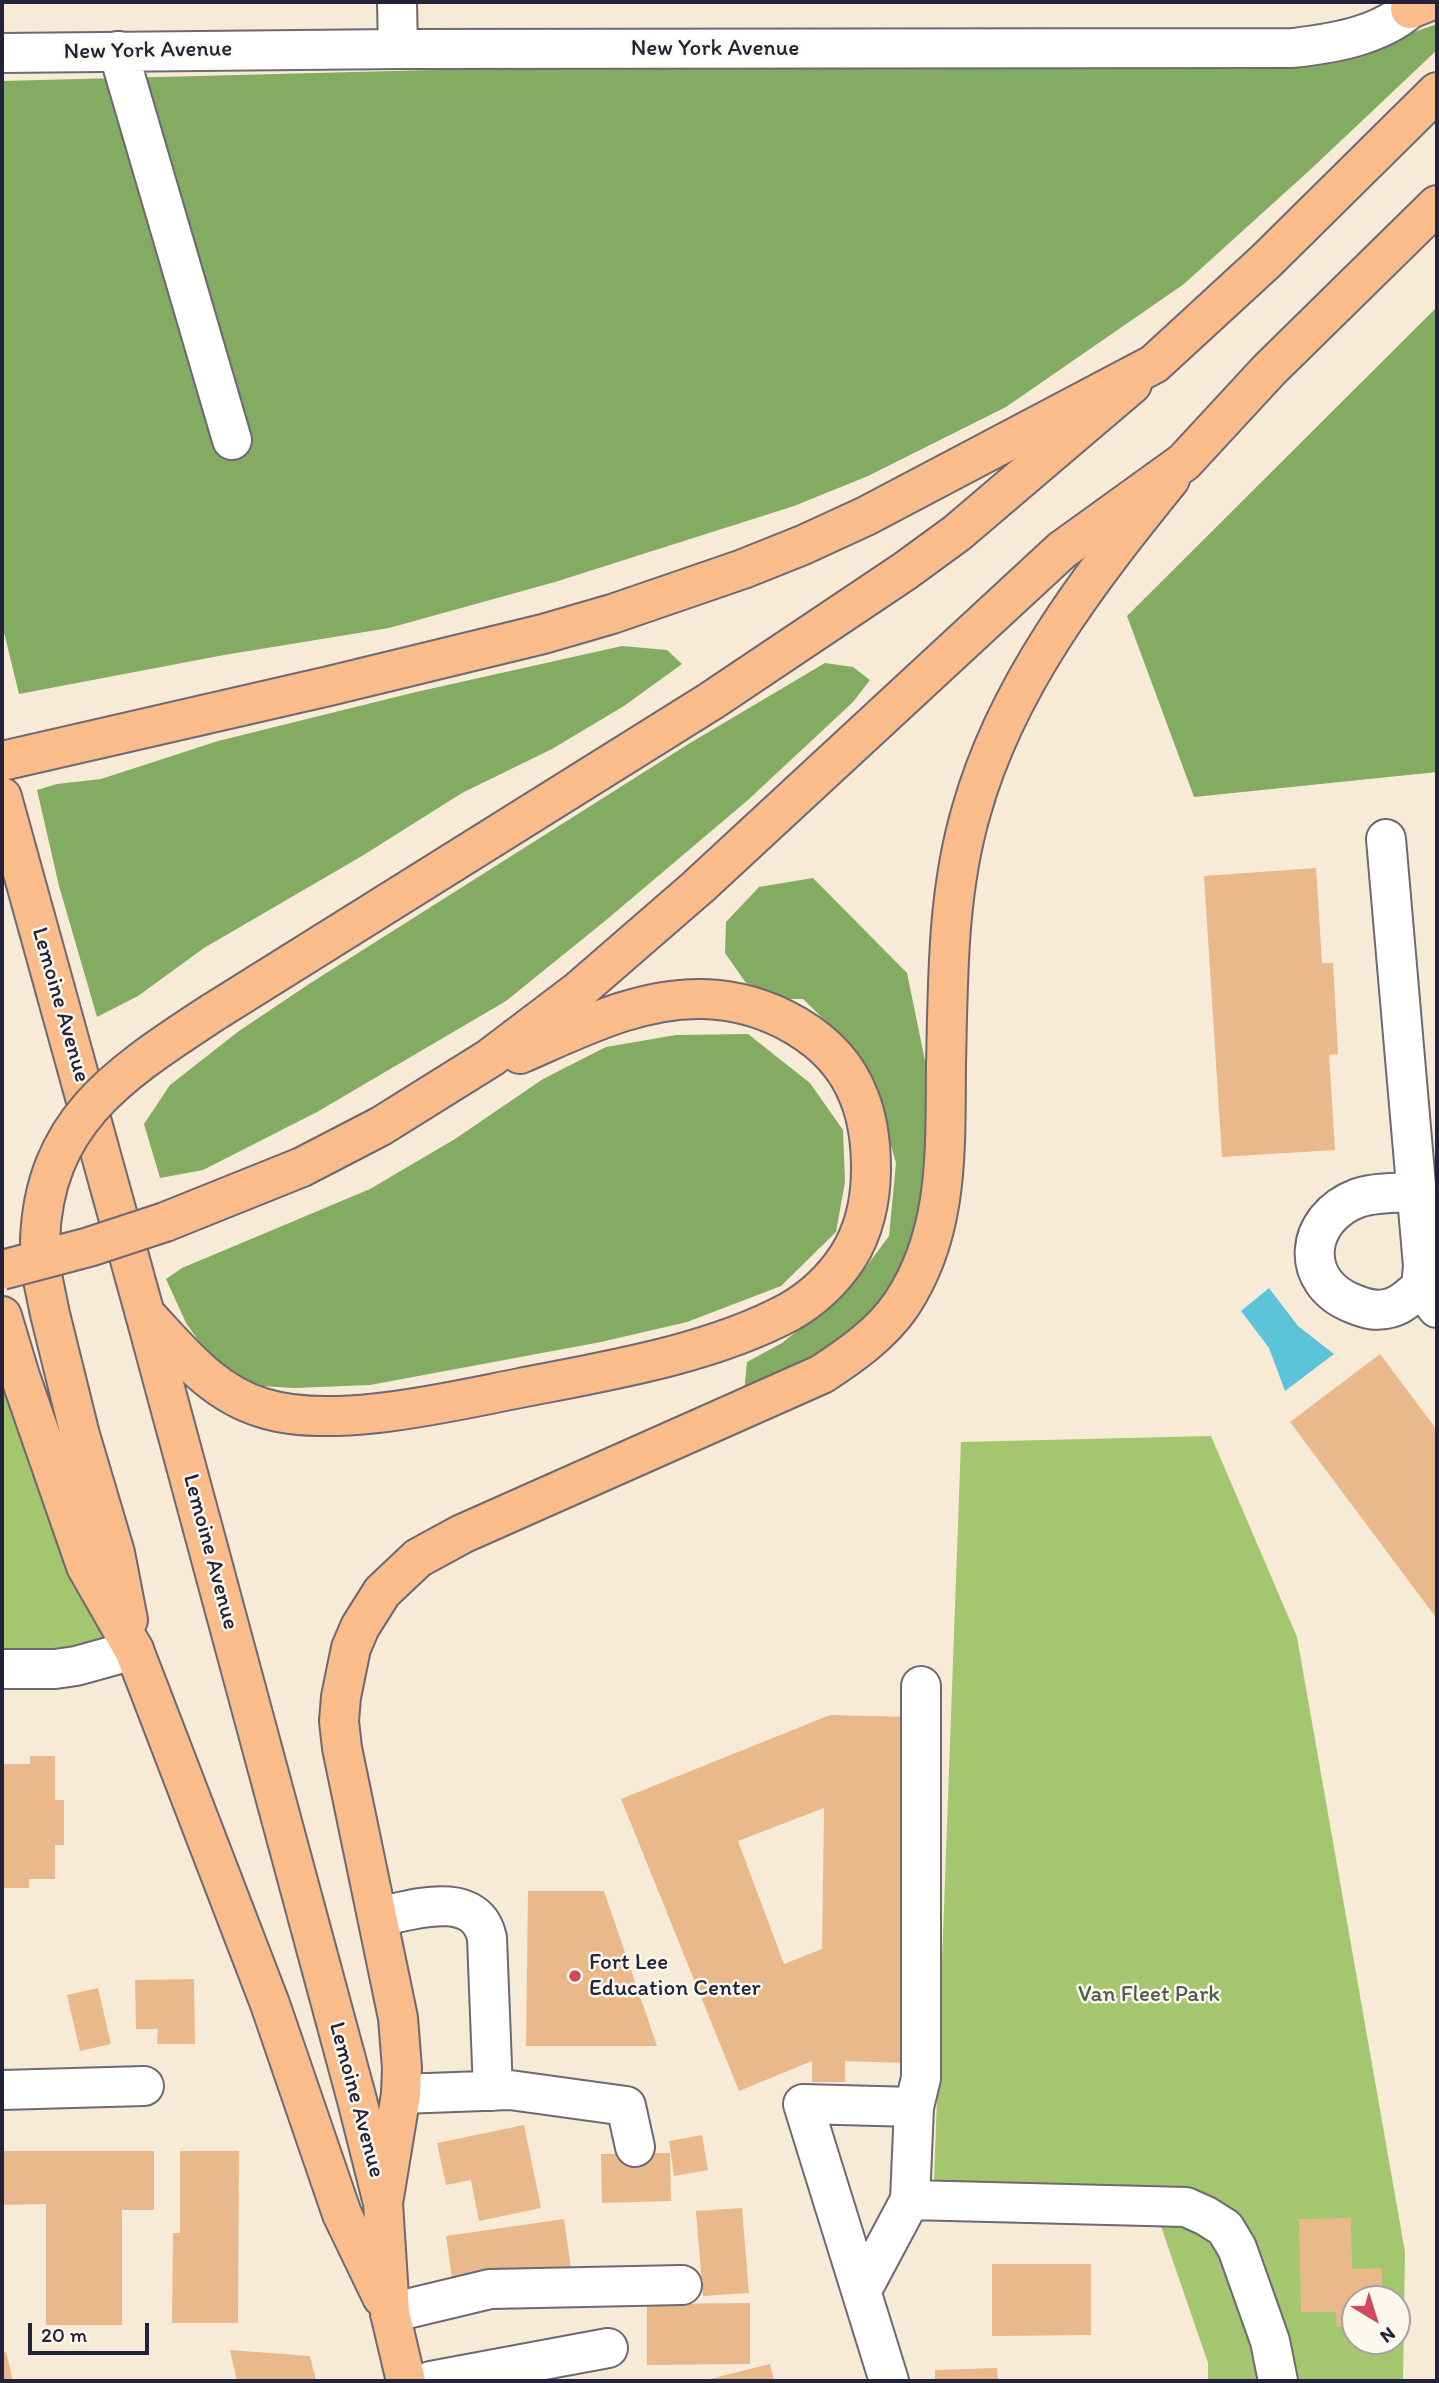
<!DOCTYPE html>
<html>
<head>
<meta charset="utf-8">
<style>
  body { margin:0 }
  #map { position:relative; width:1439px; height:2383px; overflow:hidden; background:#f7ebd7; font-family:Itim,sans-serif }
  canvas { display:block }
  .frame { position:absolute; inset:0; border:4px solid #22223b; pointer-events:none }
  .north { position:absolute; left:1341px; top:2285px; width:70px; height:70px; box-sizing:border-box; background:#fbf7ec; border:2px solid #a4a2a5; border-radius:50%; rotate:142deg; font-size:19px; font-weight:700; line-height:28px; text-align:center; color:#22223b }
  .north::after { content:''; display:block; margin:auto; width:24px; height:32px; background:#d1495b; clip-path:polygon(50% 0,100% 100%,50% 72%,0 100%) }
  .scale { position:absolute; left:28px; top:2323px; width:121px; height:32px; box-sizing:border-box; border:4px solid #22223b; border-top:0; padding-left:9px; font-size:21px; line-height:24px; white-space:nowrap; color:#22223b; -webkit-text-stroke:5px #fbf7ec; paint-order:stroke }
</style>
</head>
<body>
<div id="map">
<canvas width="1439" height="2383"></canvas>
<div class="frame"></div>
<div class="north">N</div>
<div class="scale">20 m</div>
</div>
<script>
const ctx = document.querySelector('canvas').getContext('2d');
ctx.lineJoin = 'round';
function paint(path, color) {
  ctx.fillStyle = color;
  ctx.fill(path, 'evenodd');
}
function stroke(path, color, width, dash) {
  ctx.strokeStyle = color;
  ctx.lineWidth = width;
  ctx.lineCap = dash ? 'butt' : 'round';
  ctx.setLineDash(dash || []);
  ctx.stroke(path);
}
function write(font, color, halo, rows, align = 'center') {
  ctx.font = font + ' Itim,sans-serif';
  ctx.lineWidth = 5;
  ctx.setLineDash([]);
  ctx.textBaseline = 'middle';
  ctx.strokeStyle = halo;
  ctx.fillStyle = color;
  for (const [text, x, y, turn = 0] of rows) {
    ctx.save();
    ctx.translate(x, y);
    ctx.rotate((+turn || 0) * Math.PI / 180);
    ctx.textAlign = isNaN(turn) ? turn : align;
    if (halo) ctx.strokeText(text, 0, 0);
    ctx.fillText(text, 0, 0);
    ctx.restore();
  }
}
paint(new Path2D(`
  M2,1316L134,1650L2,1669Z
  M1211,1436L1297,1637L1405,2252L1403,2381H1208V2363L1154,2206L933,2208L961,1442ZM1355,2299H1397V2341H1355Z`), '#a4c66f');
paint(new Path2D(`
  M1437,24V50L1311,169L1184,284L1006,407L868,476L794,506L555,582L389,628L224,655L19,694L2,624V81L1374,46Z
  M1437,307V772L1194,797L1127,616Z
  M622,646L667,650L682,664L624,706L552,749L462,793L362,856L204,948L138,996L97,1017L59,886L37,790L57,784L101,779L218,741L416,692Z
  M825,663L853,667L870,680L853,702L748,800L605,921L506,1001L317,1112L203,1170L160,1178L144,1124L170,1085L239,1031L309,984L690,743Z
  M813,878L907,973L930,1085L925,1181L908,1253L870,1318L809,1362L744,1392L747,1362L782,1343L851,1287L889,1236L896,1163L874,1086L840,1035L803,999H785L746,983L725,953L726,922L759,887Z
  M748,1034L810,1083L843,1130L845,1182L836,1232L781,1286L687,1322L601,1342L370,1385L294,1388L261,1386L217,1367L186,1323L166,1279L182,1268L370,1189L455,1139L543,1079L606,1047L676,1035Z`), '#83ab62');
paint(new Path2D(`
  M1269,1288L1298,1326L1334,1354L1285,1391L1269,1348L1241,1311Z`), '#5cc4d8');
paint(new Path2D(`
  M1316,868L1322,963H1333L1338,1054L1329,1055L1335,1150L1222,1157L1204,876Z
  M1380,1354L1437,1430V1619L1290,1422Z
  M830,1715L912,1717L906,2063L845,2061V2082H812V2061L739,2091L621,1799ZM824,1808L822,1949L784,1964L738,1841Z
  M30,1756H55V1800H64V1845H55V1879H29V1888H2V1764H30Z
  M528,1891H604L657,2046H526Z
  M194,1979L195,2044H157L158,2029H136L135,1980Z
  M98,1988L111,2044L80,2051L67,1995Z
  M524,2125L541,2208L479,2221L471,2180L446,2185L437,2143Z
  M702,2135L708,2170L674,2176L669,2141Z
  M2,2151H154V2210H122V2325H46V2204L2,2205Z
  M180,2151H239L238,2323H172L173,2233H180Z
  M670,2153L671,2201L602,2203L601,2154Z
  M742,2208L749,2293L703,2296L696,2211Z
  M1351,2218L1352,2269L1382,2268V2299H1355V2327H1337L1336,2312H1301L1299,2219Z
  M564,2219L571,2268L453,2285L446,2236Z
  M992,2264H1091V2335L992,2336Z
  M750,2303V2364L647,2365V2304Z
  M230,2350L310,2356L316,2381H237Z
  M6,2352L13,2381H2V2353Z
  M770,2364L774,2381H706V2380Z
  M997,2368L998,2381H935V2370Z`), '#e9b98c');
const minor = new Path2D(`
  M397,2L398,49
  M118,51L232,440
  M2,53L398,49L1293,48C1336,43 1386,35 1417,2
  M1386,839L1423,1266L1421,1287L1437,1308
  M1417,1192C1398,1193 1376,1192 1358,1198C1304,1218 1298,1283 1354,1304C1366,1309 1377,1312 1390,1308C1403,1305 1411,1295 1421,1287
  M2,1669H55L76,1666L134,1650
  M378,1917C412,1910 476,1888 487,1938L493,2091
  M2,2090L144,2086
  M401,2094L510,2090L626,2106L635,2147
  M914,2107L921,2078V1686
  M910,2200L1186,2207L1206,2216L1225,2228L1237,2248L1270,2341L1278,2381
  M862,2290L910,2200L914,2107L803,2104L889,2381
  M390,2313L490,2289L682,2285
  M431,2381L608,2348`);
const major = new Path2D(`
  M2,797L145,1314L357,2100L383,2203L390,2313L406,2381
  M212,1013L711,701L905,571L957,533L1132,384
  M40,1241L42,1275L50,1314L80,1435L115,1553L128,1620
  M2,1316L20,1376L86,1566L134,1650L270,2004L342,2214L382,2297
  M383,2203L401,2094L402,2068L398,2018L342,1748L339,1721L341,1697L351,1648L360,1627L382,1592L418,1558L462,1534L822,1374C851,1355 881,1334 901,1305C950,1232 945,1148 946,1065C948,980 947,895 971,812C1006,686 1089,579 1170,479`);
const highway = new Path2D(`
  M1410,9L1428,2
  M2,761L329,686L543,634L612,614L743,569L803,545L866,516L1154,364L1266,261L1437,92
  M165,1222L302,1167L381,1126L490,1058L577,992L698,887L1062,550L1184,462L1269,370L1437,205
  M145,1314C180,1351 212,1393 263,1408C333,1430 448,1402 520,1388C607,1371 711,1354 789,1312C812,1299 833,1279 847,1258C864,1232 871,1199 871,1169C871,1144 868,1119 859,1097C836,1036 766,1001 704,999C639,997 578,1029 520,1054`);
stroke(minor, '#6d6872', 42);
stroke(major, '#6d6872', 42);
stroke(highway, '#6d6872', 42);
stroke(minor, '#fff', 38);
stroke(major, '#f9bc8a', 38);
stroke(highway, '#f9bc8a', 38);
const majorBridge = new Path2D(`
  M40,1241C44,1120 121,1073 212,1013`);
const highwayBridge = new Path2D(`
  M2,1270L89,1247L165,1222`);
stroke(majorBridge, '#6d6872', 42, []);
stroke(highwayBridge, '#6d6872', 42, []);
stroke(majorBridge, '#f9bc8a', 38);
stroke(highwayBridge, '#f9bc8a', 38);
for (const [x, y, r, color] of [
  [575,1976,7,"#d1495b"]
]) {
  const dot = new Path2D();
  dot.arc(x, y, r, 0, 2 * Math.PI);
  ctx.fillStyle = color;
  ctx.fill(dot);
  stroke(dot, '#fbf7ec', 2.5);
}
write('23px', '#22223b', '#fbf7ec', [
  ["New York Avenue",715,49],
  ["New York Avenue",148,51,-1],
  ["Lemoine Avenue",60,1005,74],
  ["Lemoine Avenue",210,1552,75],
  ["Lemoine Avenue",356,2100,75]
]);
write('23px', '#22223b', '#fbf7ec', [
  ["Fort Lee",589,1963],
  ["Education Center",589,1989]
], 'left');
write('23px', '#505b4d', '#fbf7ec', [
  ["Van Fleet Park",1149,1995]
]);
</script>
</body>
</html>
